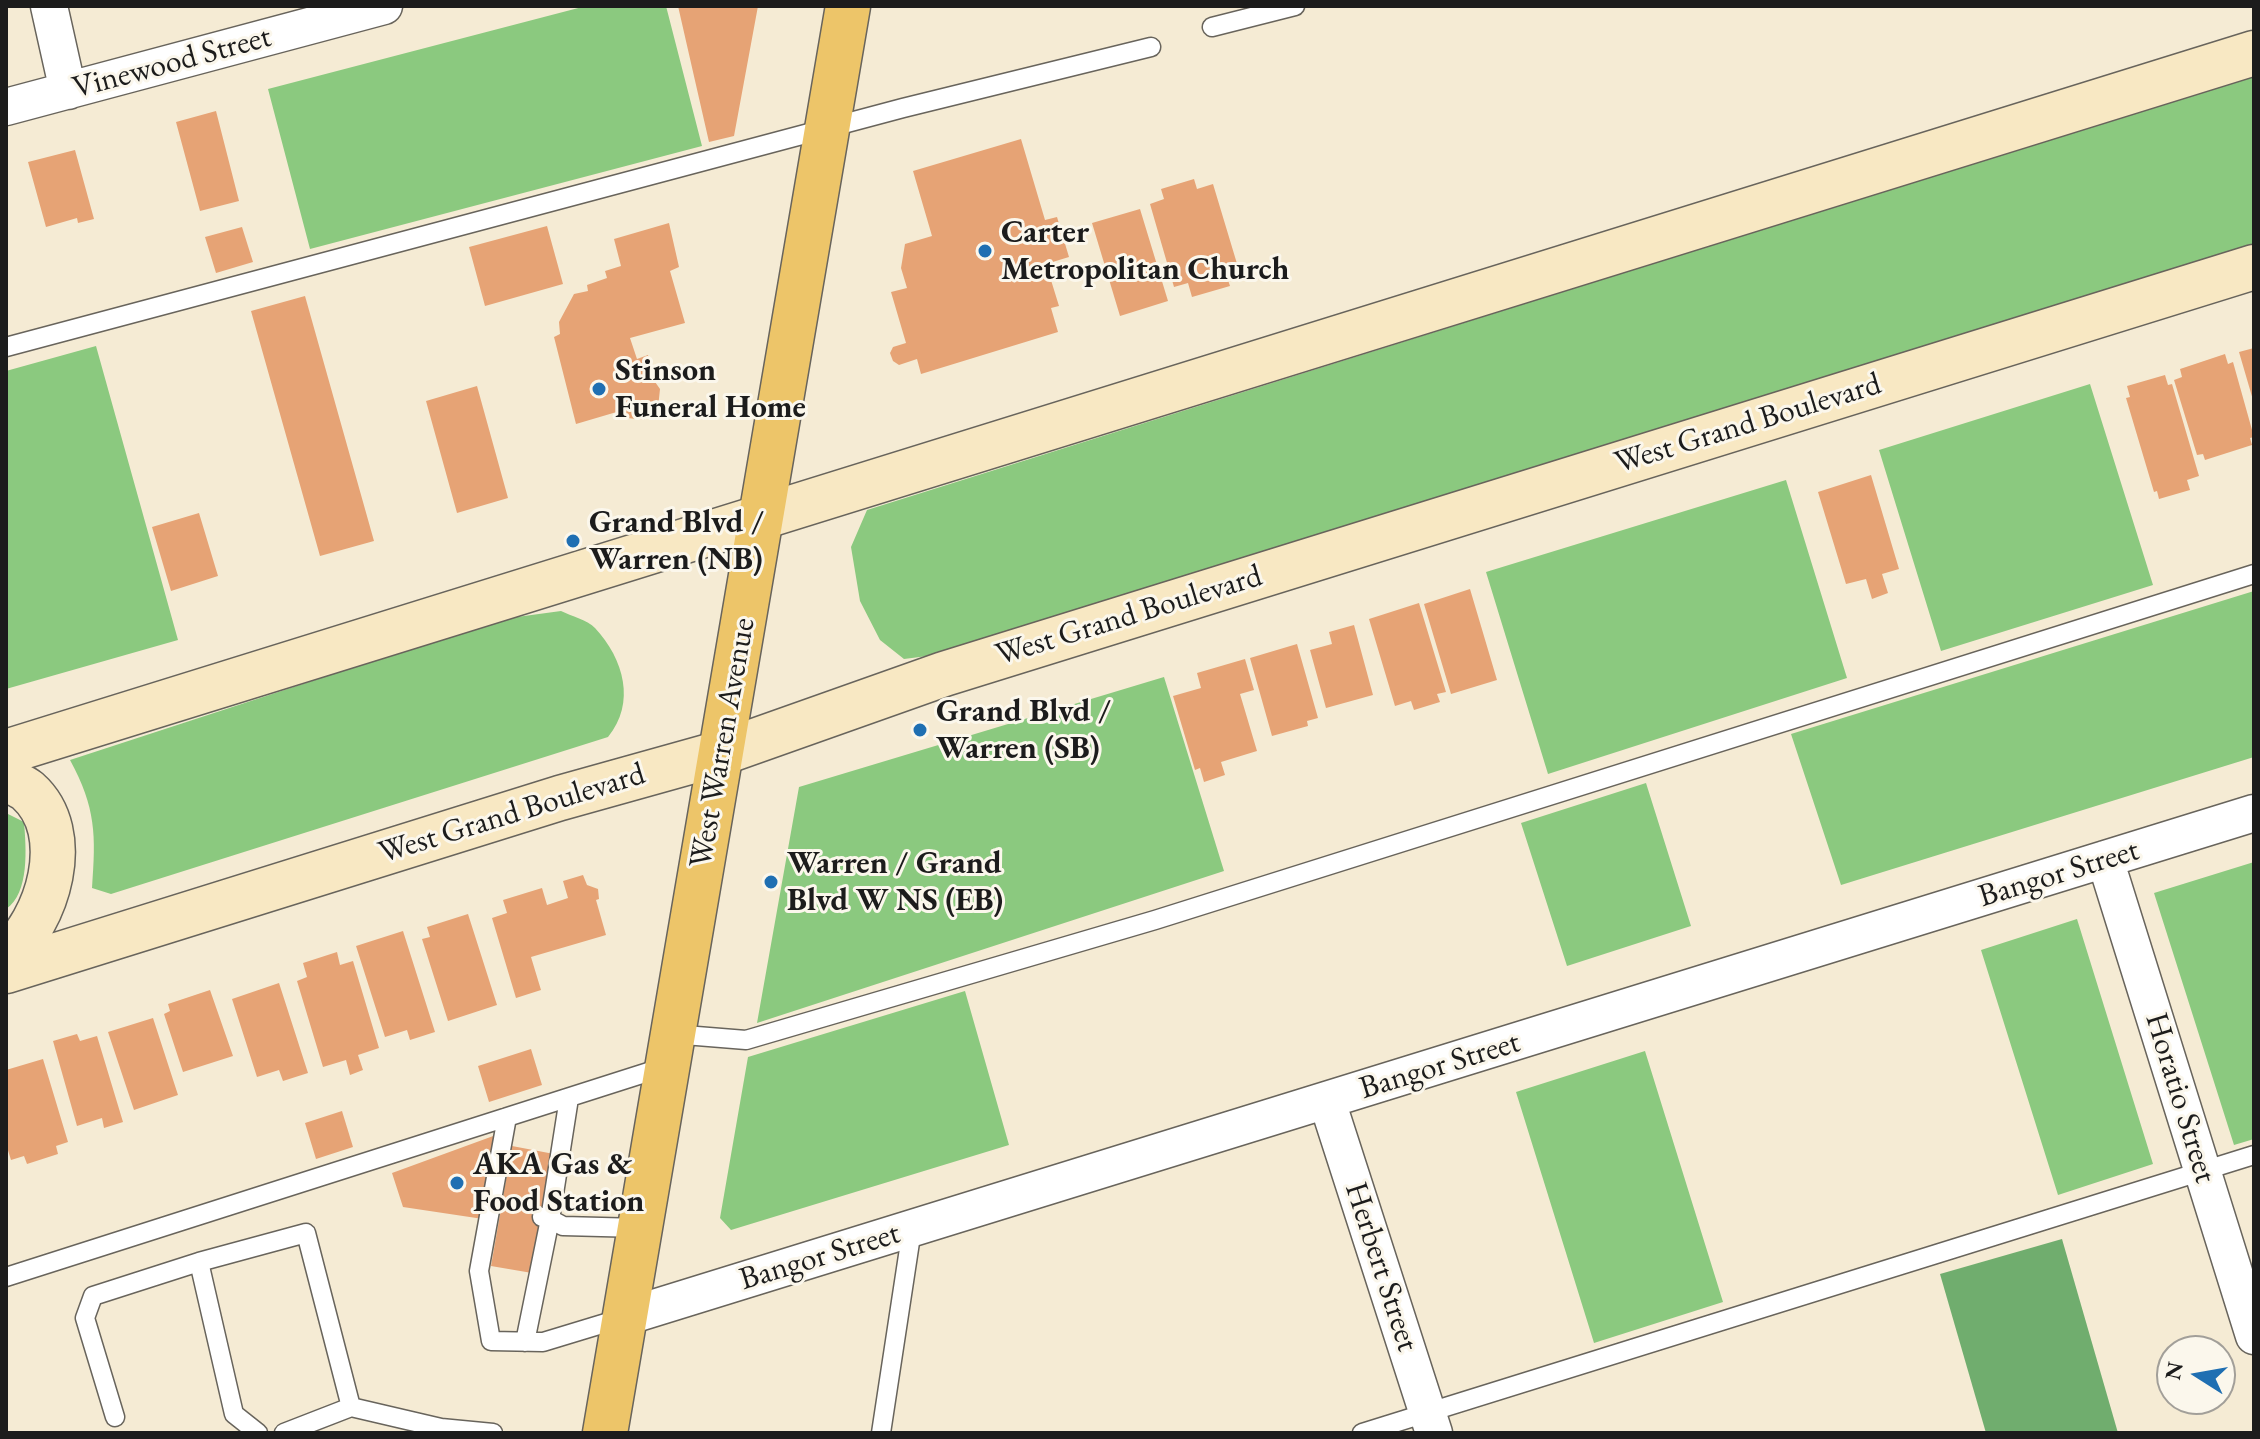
<!DOCTYPE html>
<html>
<head>
<meta charset="utf-8">
<style>
  body { margin:0 }
  #map { position:relative; width:2260px; height:1439px; overflow:hidden; background:#f5ebd4; font-family:"EB Garamond",serif }
  canvas { display:block }
  .frame { position:absolute; inset:0; border:8px solid #1c1c1c; pointer-events:none }
  .north { position:absolute; left:2156px; top:1335px; width:80px; height:80px; box-sizing:border-box; background:#fbf7ec; border:2px solid #a29f99; border-radius:50%; rotate:281deg; font-size:22px; font-weight:700; line-height:32px; text-align:center; color:#1c1c1c }
  .north::after { content:''; display:block; margin:auto; width:28px; height:36px; background:#1f6fb2; clip-path:polygon(50% 0,100% 100%,50% 72%,0 100%) }
</style>
</head>
<body>
<div id="map">
<canvas width="2260" height="1439"></canvas>
<div class="frame"></div>
<div class="north">N</div>
</div>
<script>
const ctx = document.querySelector('canvas').getContext('2d');
ctx.lineJoin = 'round';
function paint(path, color) {
  ctx.fillStyle = color;
  ctx.fill(path, 'evenodd');
}
function stroke(path, color, width, dash) {
  ctx.strokeStyle = color;
  ctx.lineWidth = width;
  ctx.lineCap = dash ? 'butt' : 'round';
  ctx.setLineDash(dash || []);
  ctx.stroke(path);
}
function write(font, color, halo, rows, align = 'center') {
  ctx.font = font + ' "EB Garamond",serif';
  ctx.lineWidth = 6;
  ctx.setLineDash([]);
  ctx.textBaseline = 'middle';
  ctx.strokeStyle = halo;
  ctx.fillStyle = color;
  for (const [text, x, y, turn = 0] of rows) {
    ctx.save();
    ctx.translate(x, y);
    ctx.rotate((+turn || 0) * Math.PI / 180);
    ctx.textAlign = isNaN(turn) ? turn : align;
    if (halo) ctx.strokeText(text, 0, 0);
    ctx.fillText(text, 0, 0);
    ctx.restore();
  }
}
paint(new Path2D(`
  M586,6H666L702,146L310,249L268,89Z
  M2254,75V252L951,653L904,659L880,640L860,601L851,547L867,510Z
  M96,346L178,640L6,689V371Z
  M2090,384L2153,585L1941,651L1879,450Z
  M1786,480L1847,678L1548,774L1486,572Z
  M2254,591V757L1841,885L1791,734Z
  M561,611C571,616 588,620 595,628C624,659 636,703 608,737L111,894L92,888C96,835 96,808 70,760L502,619Z
  M1164,677L1224,871L757,1023L799,787Z
  M1646,783L1691,926L1567,966L1521,823Z
  M6,813L24,822C26,847 30,893 6,909Z
  M2254,862V1139L2234,1145L2154,893Z
  M2077,919L2153,1164L2058,1195L1981,950Z
  M965,991L1009,1145L731,1230L720,1218L748,1057Z
  M1645,1051L1723,1302L1594,1343L1516,1092Z`), '#8bc97f');
paint(new Path2D(`
  M2062,1239L2118,1433H1986L1940,1274Z`), '#70ad6e');
paint(new Path2D(`
  M678,6H758L734,136L709,142Z
  M216,111L239,201L200,211L176,122Z
  M1021,139L1045,220L1057,217L1069,257L1046,264L1059,306L1051,308L1058,332L921,374L917,359L899,365L893,361L890,353L893,347L906,343L891,292L907,288L901,268L905,244L932,236L913,171Z
  M75,150L94,219L78,223L77,218L46,227L28,162Z
  M1194,179L1197,189L1213,184L1238,267L1225,271L1230,286L1192,297L1188,283L1174,287L1150,204L1164,199L1161,189Z
  M1140,209L1168,301L1120,316L1092,223Z
  M669,223L679,267L670,271L685,323L630,338L637,359L648,355L653,379L660,389L658,408L644,420L628,418L620,411L576,424L554,337L560,334L559,322L574,294L588,291L587,285L607,278L605,271L621,266L614,239Z
  M547,226L563,284L485,306L469,247Z
  M242,227L253,262L216,273L205,237Z
  M305,296L374,541L320,556L251,311Z
  M2254,348V400H2253L2239,352Z
  M2225,354L2228,364L2233,362L2254,437L2250,438L2252,445L2205,460L2203,454L2197,455L2174,380L2182,377L2180,369Z
  M2165,375L2168,385L2172,384L2199,476L2187,480L2190,490L2159,499L2157,491L2154,492L2126,398L2130,397L2127,386Z
  M477,386L508,498L457,513L426,401Z
  M1871,475L1899,569L1882,574L1888,593L1872,599L1866,579L1846,584L1818,492Z
  M199,513L218,576L171,591L152,527Z
  M1470,589L1497,680L1451,694L1424,604Z
  M1419,603L1446,692L1437,694L1440,702L1414,710L1411,701L1395,706L1369,619Z
  M1354,625L1373,695L1326,708L1310,650L1332,644L1329,632Z
  M1297,644L1318,718L1307,721L1308,726L1272,736L1250,658Z
  M1245,659L1254,690L1240,694L1257,751L1221,762L1225,775L1204,782L1200,768L1195,770L1173,696L1201,688L1197,673Z
  M583,875L587,885L598,889L599,899L596,900L606,935L531,957L541,990L516,998L492,918L507,913L503,900L542,888L547,905L568,898L563,881Z
  M468,914L497,1005L448,1021L422,939L430,937L427,927Z
  M403,931L435,1032L410,1040L407,1030L385,1037L356,946Z
  M337,952L340,965L353,961L379,1048L358,1055L363,1070L350,1075L346,1060L323,1067L297,981L307,977L303,963Z
  M279,983L308,1073L283,1081L279,1070L257,1077L232,999Z
  M210,990L233,1056L183,1072L164,1014L170,1011L168,1004Z
  M153,1018L178,1095L134,1110L108,1032Z
  M77,1034L80,1041L97,1036L123,1122L104,1128L102,1118L77,1126L53,1041Z
  M531,1049L542,1085L489,1102L478,1066Z
  M43,1059L68,1142L56,1146L58,1154L27,1164L24,1156L11,1160L6,1144V1070Z
  M342,1111L353,1147L316,1159L305,1123Z
  M496,1135L483,1219L403,1207L392,1173Z
  M512,1146L554,1154L532,1273L491,1266Z`), '#e6a375');
const service = new Path2D(`
  M1212,27L1295,6
  M6,347L903,108L1151,47
  M672,1034L746,1040L1155,920L2254,574
  M569,1098L550,1219L563,1226L640,1228
  M507,1117L479,1271L491,1341L543,1342L622,1318
  M199,1262L306,1233L351,1407
  M6,1277L667,1066
  M525,1342L550,1219L542,1217
  M115,1417L85,1318L93,1296L199,1262L234,1414L258,1433
  M284,1433L351,1407L441,1428L493,1433
  M881,1433L912,1229
  M1362,1433L2254,1155`);
const minor = new Path2D(`
  M49,6L68,91
  M6,107L384,6
  M2105,859L2254,1336
  M1327,1101L1434,1433
  M625,1317L2254,813`);
const secondary = new Path2D(`
  M6,752L2254,53
  M6,779C13,783 22,786 28,791C75,833 48,921 6,956
  M6,971L560,798L721,753L944,674L2254,267`);
const primary = new Path2D(`
  M605,1433L848,6`);
stroke(service, '#68645c', 21);
stroke(minor, '#68645c', 39);
stroke(secondary, '#68645c', 47);
stroke(primary, '#68645c', 47);
stroke(service, '#fff', 18);
stroke(minor, '#fff', 36);
stroke(secondary, '#f8e8c3', 44);
stroke(primary, '#edc569', 44);
for (const [x, y, r, color] of [
  [985,251,8,"#1f6fb2"],
  [599,389,8,"#1f6fb2"],
  [573,541,8,"#1f6fb2"],
  [920,730,8,"#1f6fb2"],
  [771,882,8,"#1f6fb2"],
  [457,1183,8,"#1f6fb2"]
]) {
  const dot = new Path2D();
  dot.arc(x, y, r, 0, 2 * Math.PI);
  ctx.fillStyle = color;
  ctx.fill(dot);
  stroke(dot, '#fbf7ec', 3);
}
write('32px', '#1c1c1c', '#fbf7ec', [
  ["Vinewood Street",172,63,-15],
  ["West Grand Boulevard",1748,424,-17],
  ["West Grand Boulevard",1129,616,-17],
  ["West Warren Avenue",723,743,-80],
  ["West Grand Boulevard",512,814,-17],
  ["Bangor Street",2059,874,-17],
  ["Bangor Street",1440,1066,-17],
  ["Horatio Street",2180,1098,73],
  ["Bangor Street",820,1257,-17],
  ["Herbert Street",1381,1267,72]
]);
write('bold 32px', '#1c1c1c', '#fbf7ec', [
  ["Carter",1001,233],
  ["Metropolitan Church",1001,270],
  ["Stinson",615,371],
  ["Funeral Home",615,408],
  ["Grand Blvd /",589,523],
  ["Warren (NB)",589,560],
  ["Grand Blvd /",936,712],
  ["Warren (SB)",936,749],
  ["Warren / Grand",787,864],
  ["Blvd W NS (EB)",787,901],
  ["AKA Gas &",473,1165],
  ["Food Station",473,1202]
], 'left');
</script>
</body>
</html>
